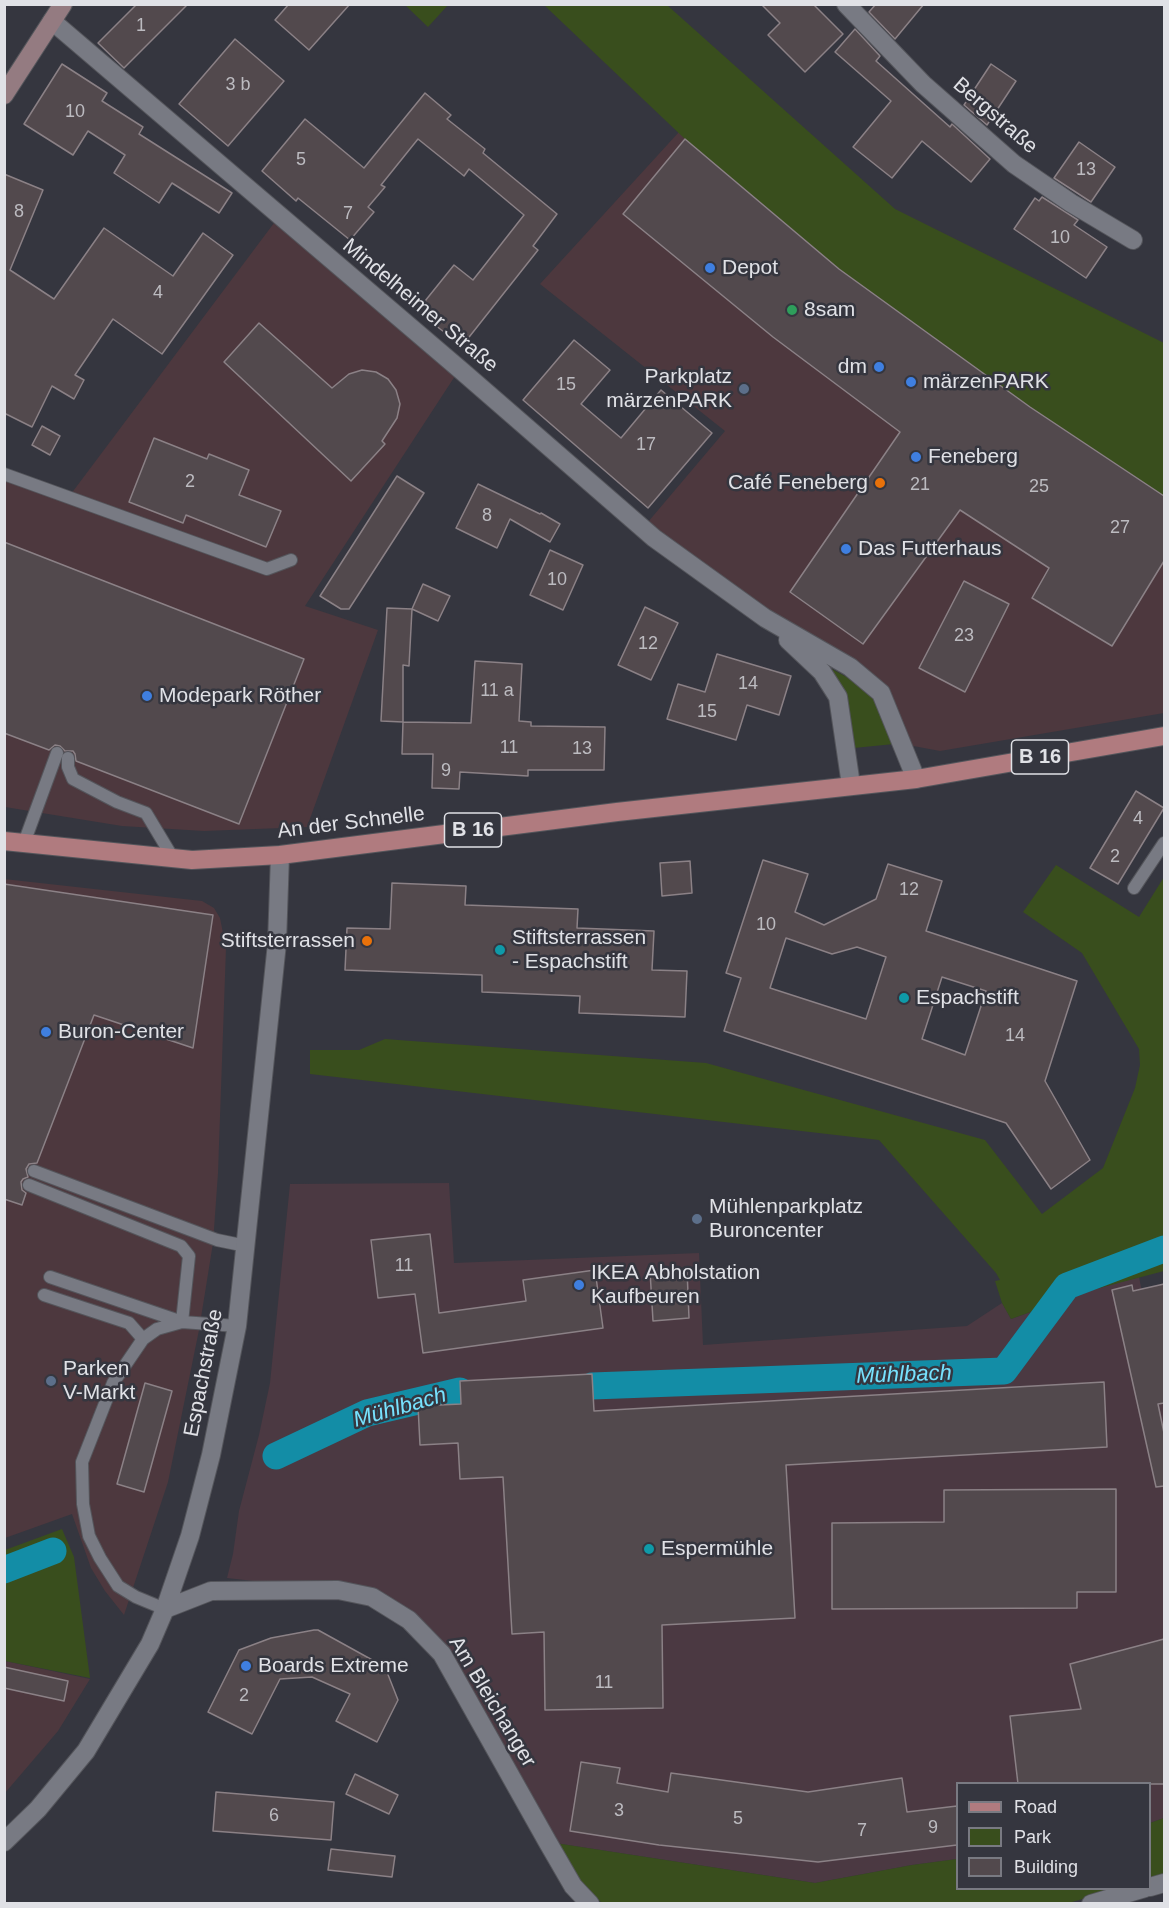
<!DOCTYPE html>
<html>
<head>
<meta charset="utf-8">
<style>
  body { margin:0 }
  #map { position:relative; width:1169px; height:1908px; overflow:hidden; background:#35363f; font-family:Helvetica,sans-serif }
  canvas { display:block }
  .frame { position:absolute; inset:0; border:6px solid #e0e1e6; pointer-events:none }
  .legend { position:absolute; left:956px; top:1782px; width:195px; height:108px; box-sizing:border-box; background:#35363f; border:2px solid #797a82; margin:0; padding:8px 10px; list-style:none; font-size:18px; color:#e0e1e6 }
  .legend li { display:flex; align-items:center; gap:12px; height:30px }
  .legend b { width:30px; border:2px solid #797a82 }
</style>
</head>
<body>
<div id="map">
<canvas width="1169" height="1908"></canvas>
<div class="frame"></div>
<ul class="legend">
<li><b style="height:8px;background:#b07b7f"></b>Road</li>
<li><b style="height:16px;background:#394e1d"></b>Park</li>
<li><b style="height:16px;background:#52494d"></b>Building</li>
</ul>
</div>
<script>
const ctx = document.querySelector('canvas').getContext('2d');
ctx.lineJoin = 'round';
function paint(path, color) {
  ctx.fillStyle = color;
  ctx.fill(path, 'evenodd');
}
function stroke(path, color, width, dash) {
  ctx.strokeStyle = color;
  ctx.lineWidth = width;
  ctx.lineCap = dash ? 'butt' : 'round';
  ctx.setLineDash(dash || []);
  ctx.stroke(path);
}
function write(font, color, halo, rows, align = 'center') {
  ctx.font = font + ' Helvetica,sans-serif';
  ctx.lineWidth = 5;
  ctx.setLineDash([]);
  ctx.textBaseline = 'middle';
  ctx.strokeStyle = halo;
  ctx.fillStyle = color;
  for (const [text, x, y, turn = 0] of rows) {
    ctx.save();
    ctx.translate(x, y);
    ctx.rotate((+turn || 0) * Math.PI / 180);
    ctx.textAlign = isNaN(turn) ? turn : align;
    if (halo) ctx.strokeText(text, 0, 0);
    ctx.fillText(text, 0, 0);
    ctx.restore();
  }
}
paint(new Path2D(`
  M679,132L839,269L1030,407L1164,496V713L940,751L908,745L885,691L766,612L648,522L725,431L540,284Z
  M277,219L457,373L305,606L378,630L307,827L204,831L122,826L5,807L4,480L65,502Z
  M4,879L202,901L214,908L220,918L226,948L218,1173L213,1243L199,1330L168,1482L124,1615L105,1591L91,1568L72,1514L5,1538Z
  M5,1661L90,1679L58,1731L5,1793Z`), '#4d383e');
paint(new Path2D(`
  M449,1183L454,1263L699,1253L703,1345L967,1326L1002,1303L1011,1319L1092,1290L1139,1277L1164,1398V1818L1150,1823V1784H958L957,1859L912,1865L815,1883L555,1843L412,1614L271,1583L227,1578L233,1554L239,1511L259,1435L270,1383L290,1184Z`), '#4b3942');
paint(new Path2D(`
  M405,5H448L428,27Z
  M544,5H667L895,209L1164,343V496L1030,407L839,269L685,139Z
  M832,669L850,679L874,699L894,744L854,748L845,698Z
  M1056,865L1139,917L1164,877V1271L1092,1290L1011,1319L1002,1303L995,1281L1000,1280L996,1273L879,1140L310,1074V1050H359L385,1039L706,1063L985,1140L1042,1214L1103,1168L1135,1088L1140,1065L1139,1049L1082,953L1023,912Z
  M62,1529L74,1557L90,1678L5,1661V1550Z
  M1164,1818V1876L1150,1880V1823Z
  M555,1843L815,1883L912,1865L957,1859L958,1888L1118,1889L1065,1904L603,1903C580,1891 568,1865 555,1843Z`), '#394e1d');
stroke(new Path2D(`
  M592,1386L1004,1371L1067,1286L1164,1249
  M276,1456L367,1413L460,1391
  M4,1570L53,1551`), '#138da6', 27);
const building = new Path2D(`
  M137,4H188L124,68L98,43Z
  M289,4H350L309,50L275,20Z
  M761,4H813L843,34L805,72L768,35L780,23Z
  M876,4H924L895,39L869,12Z
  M855,29L880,56L876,61L950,127L952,124L990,159L971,182L922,141L892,178L853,147L891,101L835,52Z
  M235,39L284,81L228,146L179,104Z
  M62,64L107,93L102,101L143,127L139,134L232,193L219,213L172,183L159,203L114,173L125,155L88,131L73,155L24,124Z
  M991,64L1016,81L987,125L964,105Z
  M425,93L451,115L447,119L485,149L483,153L557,214L533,246L538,250L462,346L417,311L454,265L473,280L524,215L469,169L464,176L418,139L381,185L385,187L368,207L374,212L350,240L298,198L296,201L262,171L305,119L364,168Z
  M685,139L839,269L1030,407L1164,496V561L1112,646L1032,598L1049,568L960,510L863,644L790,592L900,432L773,337L623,214Z
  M1079,142L1115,167L1091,202L1054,178Z
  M4,174L43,190L10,270L54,299L104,228L173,276L203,233L233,255L162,354L113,319L75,375L84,380L74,399L52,386L32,427L4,413Z
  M1042,197L1078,220L1074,225L1107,247L1086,278L1014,229L1035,198L1039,201Z
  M259,323L332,388L349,374L362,370L376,372L388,379L396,390L400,404L397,418L382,441L385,444L351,481L224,362Z
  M574,340L610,370L581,404L621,438L661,390L712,433L648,508L523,400Z
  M42,426L60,436L50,455L32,445Z
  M154,438L207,459L209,454L249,470L239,495L281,511L266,547L186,515L183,523L129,502Z
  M397,476L424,493L349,609H341L320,596Z
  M478,484L540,514L541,513L560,524L550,542L510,519L497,548L456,528Z
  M4,542L304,659L239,824L76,761L75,754L73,751H65L60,746L55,745L49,750L4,733Z
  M550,550L583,565L563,610L530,595Z
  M964,581L1009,604L965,692L919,668Z
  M423,584L450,596L438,621L412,609Z
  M645,607L678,623L651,680L618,665Z
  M387,608L412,609L409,666L403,665V722L381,721Z
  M717,654L791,676L779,715L747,705L736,740L667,719L678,684L705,692Z
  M475,661L522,664L519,721L531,722V726L605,727L604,770H528V776L460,772L459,789L432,788L433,754H402L403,722L471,723Z
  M1136,791L1164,808L1118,884L1090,868Z
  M763,860L808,874L795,912L824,925L876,899L888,864L942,881L926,931L1077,981L1045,1081L1090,1160L1051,1189L1006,1123L724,1031L741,978L726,973ZM786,938L832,954L857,947L886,957L866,1019L770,988ZM942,977L986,991L965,1055L922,1039Z
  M690,861L692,893L662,896L660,863Z
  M392,883L466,886L465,905L578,909L577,928L654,931L652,970L687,971L685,1017L579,1013L580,996L482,992V975L345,970L347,928L390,929Z
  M4,884L213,915L193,1048L94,1015L37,1163L29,1164L26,1169L28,1177L23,1179L21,1182L22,1190L26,1193L22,1205L4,1199Z
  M430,1234L439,1313L526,1301L523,1280L595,1270L603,1328L423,1353L415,1294L378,1298L371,1240Z
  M687,1269L689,1318L653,1321L650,1271Z
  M1164,1284V1403L1158,1404L1164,1433V1486L1156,1487L1112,1290L1132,1285L1133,1291Z
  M592,1374L594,1411L1104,1382L1107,1447L786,1465L795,1618L662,1625L663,1708L545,1710L544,1632L512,1634L503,1477L460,1479L458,1443L420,1445L418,1406L461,1404L460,1381Z
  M145,1383L172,1391L144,1492L117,1484Z
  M1116,1489V1592H1077V1608L832,1609V1523L944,1522V1490Z
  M314,1630H318L385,1667L398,1700L377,1742L336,1721L350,1694L312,1677L280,1679L252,1734L208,1712L239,1650L271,1638Z
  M1164,1639V1784H1018L1010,1716L1081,1709L1070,1664Z
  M4,1667L68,1681L64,1701L4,1688Z
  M581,1762L620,1768L617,1783L668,1792L671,1773L808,1792L902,1778L907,1812L957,1806V1845L818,1862L659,1845L570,1831Z
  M355,1774L398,1795L389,1814L346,1794Z
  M216,1792L334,1802L331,1840L213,1831Z
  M331,1849L395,1856L392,1877L328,1870Z`);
paint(building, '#52494d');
stroke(building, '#8b8186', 1.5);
const lane = new Path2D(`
  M4,474L267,569L291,560
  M68,758V767L73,779L117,802L146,813L173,858
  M24,843L57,753
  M1134,888L1164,843
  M34,1171L217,1240L246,1246
  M29,1185L181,1246L189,1256L182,1322L50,1277
  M44,1295L129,1323L143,1339
  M165,1609L136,1597L118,1586L100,1558L89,1536L83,1504L82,1462L113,1383L143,1339L157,1329L182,1322L237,1326`);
const street = new Path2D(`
  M846,4L923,84L1014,164L1071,203L1133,240
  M52,21L463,372L654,538L765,618L850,667L881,693L916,779
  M788,640L822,672L838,697L851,785
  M165,1609L211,1591L338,1590L372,1597L409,1620L442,1654L547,1841L573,1886L590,1904
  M4,1842L38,1809L86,1751L150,1644L165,1609L190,1536L211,1455L237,1326L277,943L280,855
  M1150,1887L1164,1883
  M1091,1904L1145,1888`);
const secondary = new Path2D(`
  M4,95L63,4`);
const primary = new Path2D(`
  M4,841L192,860L280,855L617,812L916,779L1164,736`);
stroke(lane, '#54555b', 14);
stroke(street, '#54555b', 20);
stroke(secondary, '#54555b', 20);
stroke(primary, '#54555b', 20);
stroke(lane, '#787a83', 12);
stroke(street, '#787a83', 18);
stroke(secondary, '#947b81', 18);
stroke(primary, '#b07b7f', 18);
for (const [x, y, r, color] of [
  [710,268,6,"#3f7fe0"],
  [792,310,6,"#2e9e5b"],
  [879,367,6,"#3f7fe0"],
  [911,382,6,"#3f7fe0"],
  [744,389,6,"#5c6f8a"],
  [916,457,6,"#3f7fe0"],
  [880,483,6,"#e8710a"],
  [846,549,6,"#3f7fe0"],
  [147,696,6,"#3f7fe0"],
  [367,941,6,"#e8710a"],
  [500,950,6,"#0f9aa8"],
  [904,998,6,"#0f9aa8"],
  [46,1032,6,"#3f7fe0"],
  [697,1219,6,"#5c6f8a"],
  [579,1285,6,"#3f7fe0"],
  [51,1381,6,"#5c6f8a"],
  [649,1549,6,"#0f9aa8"],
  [246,1666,6,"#3f7fe0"]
]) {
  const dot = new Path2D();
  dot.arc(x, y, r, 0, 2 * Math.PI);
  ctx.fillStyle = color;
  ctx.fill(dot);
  stroke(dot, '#35363f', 2);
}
write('18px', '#bcbbc0', null, [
  ["1",141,26],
  ["3 b",238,85],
  ["10",75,112],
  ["5",301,160],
  ["13",1086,170],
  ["8",19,212],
  ["7",348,214],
  ["10",1060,238],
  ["4",158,293],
  ["15",566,385],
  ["17",646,445],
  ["2",190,482],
  ["21",920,485],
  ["25",1039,487],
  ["8",487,516],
  ["27",1120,528],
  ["10",557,580],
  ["23",964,636],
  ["12",648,644],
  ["14",748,684],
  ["11 a",497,691],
  ["15",707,712],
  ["11",509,748],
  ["13",582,749],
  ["9",446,771],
  ["4",1138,819],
  ["2",1115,857],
  ["12",909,890],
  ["10",766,925],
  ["14",1015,1036],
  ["11",404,1266],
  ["11",604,1683],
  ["2",244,1696],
  ["3",619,1811],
  ["6",274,1816],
  ["5",738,1819],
  ["9",933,1828],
  ["7",862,1831]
]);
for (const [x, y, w] of [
  [1040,757,57],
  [473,830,57]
]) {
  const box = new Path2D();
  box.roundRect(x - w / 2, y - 17, w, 34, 4.5);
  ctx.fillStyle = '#35363f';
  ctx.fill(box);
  stroke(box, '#e0e1e6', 1.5);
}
write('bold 20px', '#e0e1e6', null, [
  ["B 16",1040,757],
  ["B 16",473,830]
]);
write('21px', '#e0e1e6', '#35363f', [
  ["Bergstraße",995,116,41],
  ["Mindelheimer Straße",420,306,40],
  ["An der Schnelle",351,823,-7],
  ["Espachstraße",204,1373,-79],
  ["Am Bleichanger",492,1702,59]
]);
write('21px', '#e0e1e6', '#35363f', [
  ["Depot",722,268],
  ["8sam",804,310],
  ["dm",867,367,"right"],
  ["Parkplatz",732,377,"right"],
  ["märzenPARK",732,401,"right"],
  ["märzenPARK",923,382],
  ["Feneberg",928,457],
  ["Café Feneberg",868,483,"right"],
  ["Das Futterhaus",858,549],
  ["Modepark Röther",159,696],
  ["Stiftsterrassen",512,938],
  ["- Espachstift",512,962],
  ["Stiftsterrassen",355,941,"right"],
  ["Espachstift",916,998],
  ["Buron-Center",58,1032],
  ["Mühlenparkplatz",709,1207],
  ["Buroncenter",709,1231],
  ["IKEA Abholstation",591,1273],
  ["Kaufbeuren",591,1297],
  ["Parken",63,1369],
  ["V-Markt",63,1393],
  ["Espermühle",661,1549],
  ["Boards Extreme",258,1666]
], 'left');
write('italic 22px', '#77e2fe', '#35363f', [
  ["Mühlbach",904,1375,-2],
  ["Mühlbach",400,1408,-16]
]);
</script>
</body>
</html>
